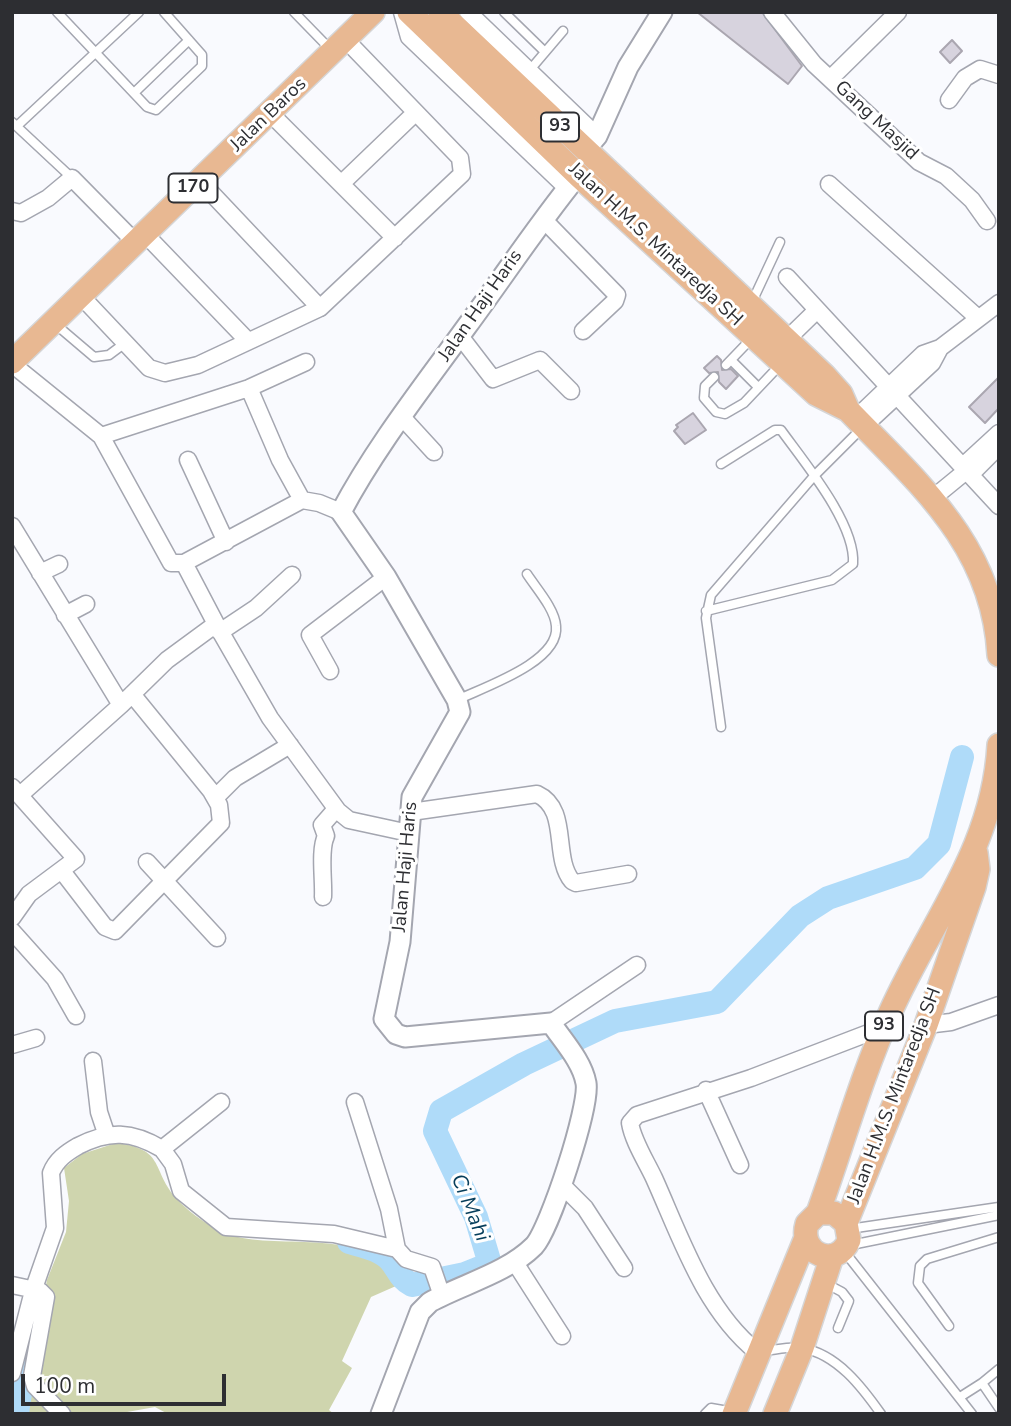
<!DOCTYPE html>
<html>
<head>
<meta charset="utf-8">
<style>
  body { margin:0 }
  #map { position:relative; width:1011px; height:1426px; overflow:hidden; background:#f9fafe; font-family:"Nunito Sans",sans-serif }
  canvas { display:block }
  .frame { position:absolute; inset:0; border:14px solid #2d2e32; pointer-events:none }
  .scale { position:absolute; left:21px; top:1374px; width:205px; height:32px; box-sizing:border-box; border:4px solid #2d2e32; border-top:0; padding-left:9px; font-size:21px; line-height:24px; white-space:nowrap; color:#2d2e32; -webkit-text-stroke:5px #fff; paint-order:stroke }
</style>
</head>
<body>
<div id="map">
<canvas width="1011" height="1426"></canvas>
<div class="frame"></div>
<div class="scale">100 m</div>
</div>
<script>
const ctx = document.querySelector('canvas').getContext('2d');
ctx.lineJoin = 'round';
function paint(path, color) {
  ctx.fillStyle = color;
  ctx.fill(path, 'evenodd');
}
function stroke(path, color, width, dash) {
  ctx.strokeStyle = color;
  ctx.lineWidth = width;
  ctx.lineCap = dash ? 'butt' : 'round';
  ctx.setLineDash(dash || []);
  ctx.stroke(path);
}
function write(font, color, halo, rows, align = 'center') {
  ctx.font = font + ' "Nunito Sans",sans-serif';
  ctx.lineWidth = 6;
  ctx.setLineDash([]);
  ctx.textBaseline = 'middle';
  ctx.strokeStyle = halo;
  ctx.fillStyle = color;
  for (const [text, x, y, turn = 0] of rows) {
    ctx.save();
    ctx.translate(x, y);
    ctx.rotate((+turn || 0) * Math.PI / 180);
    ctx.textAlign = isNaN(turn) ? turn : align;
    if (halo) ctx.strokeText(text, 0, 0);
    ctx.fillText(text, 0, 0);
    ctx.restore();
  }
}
paint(new Path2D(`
  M116,1143C165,1149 151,1168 175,1197C191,1215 215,1231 238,1237C285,1249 379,1226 396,1286L371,1297L342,1361L352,1368L329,1410L334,1414H168L155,1407L116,1414H24L29,1370L47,1280L66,1232L69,1201L64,1168L82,1154Z`), '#cfd5ae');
stroke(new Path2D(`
  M349,1242C363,1246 380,1249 390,1260C399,1270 399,1278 412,1285L465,1274L490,1264L476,1217L435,1131L441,1111L524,1064L615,1021L717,1002L800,916L828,898L915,868L939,844L962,757
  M17,1414C19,1392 25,1373 29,1353C33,1336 31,1319 35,1302`), '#afdbf9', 24);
const building = new Path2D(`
  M697,12H762L802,66L788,84Z
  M952,40L962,51L950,63L940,52Z
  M717,356L721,360L722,370L731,369L738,376L726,389L719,382L718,372L709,373L704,368Z
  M999,377V408L985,423L969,407Z
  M693,413L706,430L685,444L674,431L678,427L676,425Z`);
paint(building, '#d7d3de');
stroke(building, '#aaa6b0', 2);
const service = new Path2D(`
  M57,12L147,107L156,110L202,66V55L164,12
  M294,12L331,50
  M504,12L544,51
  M529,71L563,31
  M134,93L189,40
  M12,122L72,178
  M17,126L139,12
  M752,302L780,242
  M54,323L94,357L109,355L125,343
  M731,360L758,387
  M726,365L751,339
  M714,377L705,386L704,398L716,412L725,414L744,403L780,365
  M706,611L832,580L853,564C856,524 804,462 781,430H775L721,464
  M457,700C484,687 560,662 556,626C555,609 536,588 527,574
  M721,727L706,618L711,595L814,476L863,427
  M849,1229L999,1207
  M851,1245L999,1215
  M844,1251L972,1414
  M825,1283L842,1292L849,1301L838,1328
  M949,1326L918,1283L920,1266L927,1259L999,1237
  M764,1351C775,1350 791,1346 802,1348C837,1354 862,1387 881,1414
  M999,1369L982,1383L999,1408
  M960,1397L982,1383
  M705,1414L711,1408L734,1412`);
const minor = new Path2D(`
  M402,12L409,37L567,188
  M468,12L597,136
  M772,12L814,64L919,162L946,176L972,200L987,221
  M831,78L898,12
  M949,100L965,78L980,69L999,75
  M270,113L395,238
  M200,181L320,308
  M341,184L415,113
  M829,184L978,318
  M12,211L21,213L48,198L72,178L136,243
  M543,219L617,295L615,301L583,331
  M145,234L247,340
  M787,277L999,506
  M81,296L149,368L165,373L198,365L320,308L462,174L460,158L346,40
  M460,336L493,379L540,360L571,391
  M779,347L816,311
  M12,364L101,436L171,563H184L302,500L319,503L341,512
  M249,388L280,460L302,500
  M401,416L434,452
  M856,418L923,354L940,348L999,303
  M864,426L932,363L940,348
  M101,436L249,388L306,362
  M188,460L226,542
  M962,467L999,433
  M970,475L999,446
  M933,498L966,471
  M12,526L121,705L167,660L216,624L184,563
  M40,573L59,564
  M65,615L86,604
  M216,624L270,718L338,811L349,820L409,833
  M220,632L256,608L292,575
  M330,671L310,635L386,577
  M12,787L76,859L29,894L12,918
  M20,795L121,705
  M215,798L235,778L290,745
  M411,812L537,794C570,809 552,857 572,881L576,883L628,874
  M147,862L217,938
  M62,871L105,927L115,931L221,823L219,805L211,791L132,694
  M323,897C324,880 319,850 326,836L322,825L336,809
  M12,931L55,979L76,1016
  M551,1023L637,965
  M926,1025L951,1022L999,1005
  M12,1045L36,1038
  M93,1061L99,1112L106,1133
  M706,1090L740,1165
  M355,1102L389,1209L397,1249L406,1259L432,1267L442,1296
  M162,1149L173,1164L181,1191L226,1227L334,1234L397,1249
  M561,1184L585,1208L624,1268
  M514,1261L562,1336
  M12,1285L40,1291L46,1297L32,1376L35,1386L62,1414
  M757,1352C704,1309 681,1238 654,1178C646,1161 633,1141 630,1123L637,1115L751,1078L884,1027
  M12,1373L33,1291L55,1228L51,1173C56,1160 66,1153 78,1146C109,1130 132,1131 162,1149L221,1102`);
const tertiary = new Path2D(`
  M585,150L597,136L628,67L662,12
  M381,1414L420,1312L430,1302C463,1284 507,1273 534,1246C550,1229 590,1106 586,1083C582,1061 563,1041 551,1023L405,1037L396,1034L384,1019L400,942L412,797L460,712L457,700L386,577L341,512C376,446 423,387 467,326C504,276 538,224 578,175`);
const primary = new Path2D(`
  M409,12L578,175L816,394L848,410
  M440,12L824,375L841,394L848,410C919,484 993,545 999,655
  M12,362L373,12
  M818,1213H834L846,1223L849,1240C837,1270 798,1254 807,1224L818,1213C842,1147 861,1077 890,1013C931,921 993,850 999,745
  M846,1223L926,1025L974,887L978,869L976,853
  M734,1414L805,1240
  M775,1414L802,1348L832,1256`);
stroke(service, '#a4a6b0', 11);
stroke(minor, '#a4a6b0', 19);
stroke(tertiary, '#a4a6b0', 23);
stroke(primary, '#d5d5d6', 26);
stroke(service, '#fff', 8);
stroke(minor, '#fff', 16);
stroke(tertiary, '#fff', 19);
stroke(primary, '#e8b892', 23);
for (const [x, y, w] of [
  [560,127,38],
  [193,188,49],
  [884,1026,38]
]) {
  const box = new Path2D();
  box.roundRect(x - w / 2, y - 14.5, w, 29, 5);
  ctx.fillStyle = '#fff';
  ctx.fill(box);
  stroke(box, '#2d2e32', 2);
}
write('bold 18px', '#2d2e32', null, [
  ["93",560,127],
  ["170",193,188],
  ["93",884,1026]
]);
write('19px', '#2d2e32', '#fff', [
  ["Jalan Baros",269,115,-44],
  ["Gang Masjid",876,121,43],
  ["Jalan H.M.S. Mintaredja SH",655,245,43],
  ["Jalan Haji Haris",481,306,-55],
  ["Jalan Haji Haris",406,867,-85],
  ["Jalan H.M.S. Mintaredja SH",895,1096,-69]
]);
write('italic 21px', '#063e5b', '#fff', [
  ["Ci Mahi",469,1208,68]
]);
</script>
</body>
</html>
